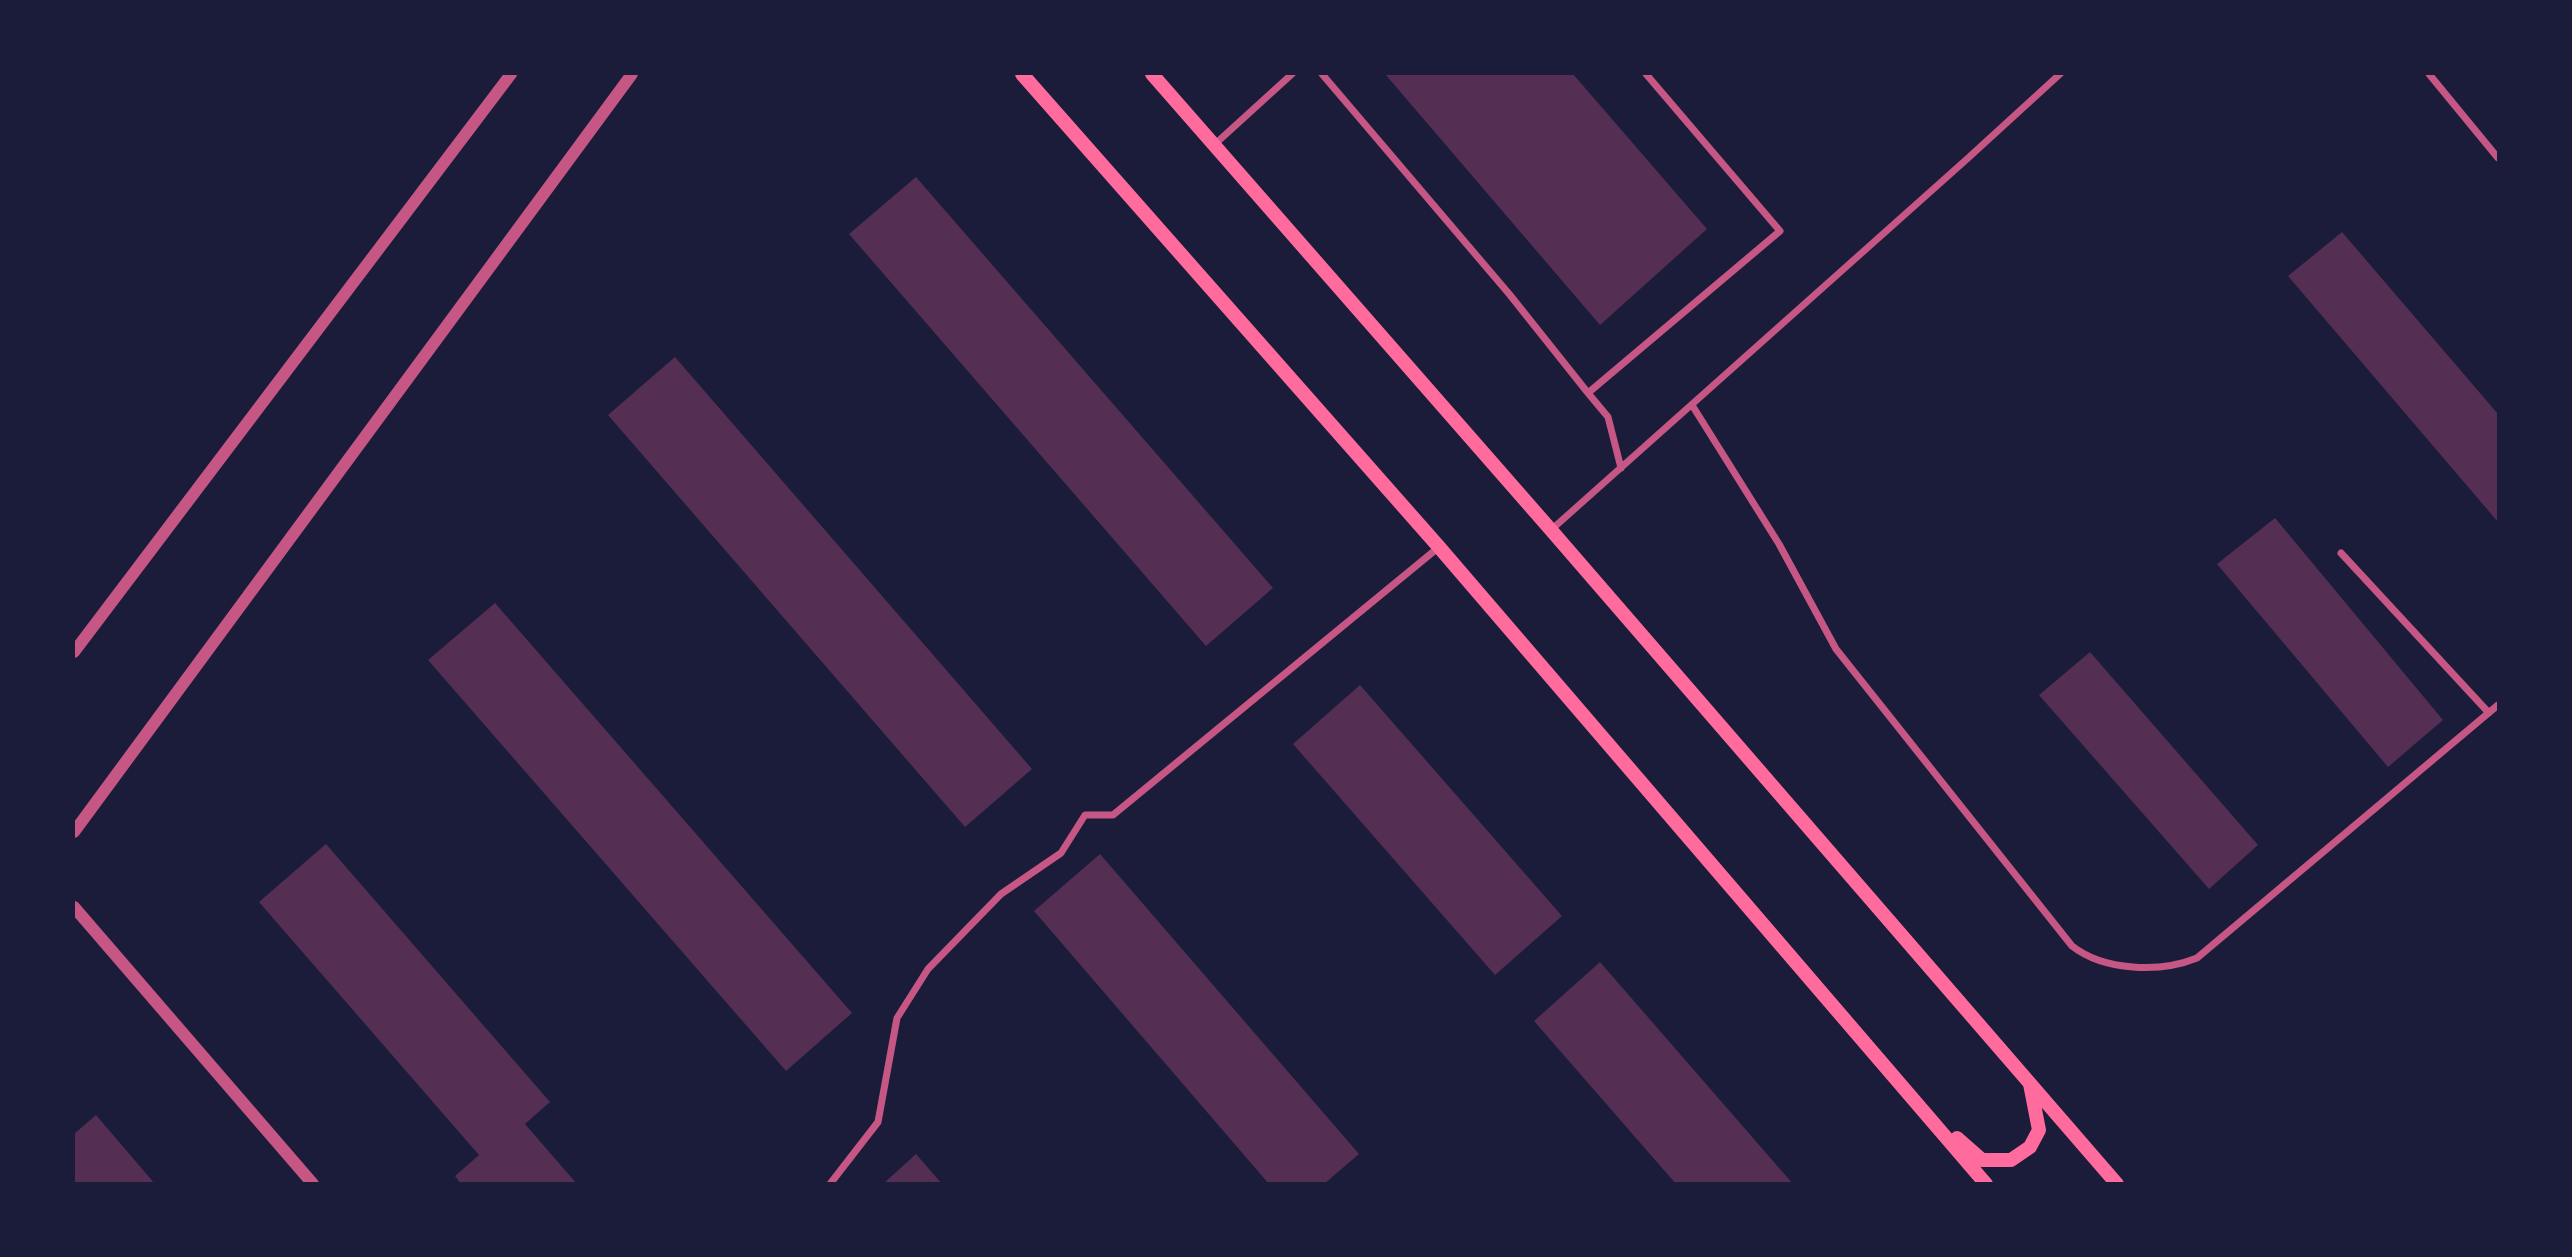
<!DOCTYPE html>
<html>
<head>
<meta charset="utf-8">
<style>
  body { margin:0 }
  #map { position:relative; width:2572px; height:1257px; overflow:hidden; background:#1b1b3a; font-family:"Sofia Sans Condensed",sans-serif }
  canvas { display:block }
  .frame { position:absolute; inset:0; border:75px solid #1b1b3a; pointer-events:none }
</style>
</head>
<body>
<div id="map">
<canvas width="2572" height="1257"></canvas>
<div class="frame"></div>
</div>
<script>
const ctx = document.querySelector('canvas').getContext('2d');
ctx.lineJoin = 'round';
function paint(path, color) {
  ctx.fillStyle = color;
  ctx.fill(path, 'evenodd');
}
function stroke(path, color, width, dash) {
  ctx.strokeStyle = color;
  ctx.lineWidth = width;
  ctx.lineCap = dash ? 'butt' : 'round';
  ctx.setLineDash(dash || []);
  ctx.stroke(path);
}
paint(new Path2D(`
  M1385,74H1573L1707,229L1600,325Z
  M916,177L1273,588L1206,646L849,234Z
  M2342,232L2498,414V522L2288,276Z
  M675,357L1032,769L965,827L608,415Z
  M2275,518L2443,720L2388,767L2217,564Z
  M495,603L852,1013L786,1071L428,660Z
  M2090,652L2258,845L2209,889L2039,695Z
  M1360,685L1562,916L1495,975L1293,744Z
  M326,844L550,1102L525,1124L577,1184H461L455,1176L479,1155L259,902Z
  M1100,854L1359,1154L1324,1184H1269L1034,911Z
  M1600,962L1793,1184H1676L1534,1021Z
  M96,1115L155,1184H74V1134Z
  M916,1154L942,1184H883Z`), '#542f53');
stroke(new Path2D(`
  M1322,74L1510,295L1588,393L1780,231L1646,74
  M2429,74L2498,158
  M1214,145L1292,74
  M1588,393L1608,417L1621,468
  M1692,405L1779,544L1836,649L2072,946C2104,971 2160,973 2197,958L2498,705
  M1551,530L1967,159L2060,74
  M2341,553L2489,713
  M830,1184L878,1122L897,1018L928,969L1001,894L1061,853L1085,815H1113L1439,547`), '#c65784', 7);
stroke(new Path2D(`
  M74,652L511,74
  M74,832L632,74
  M74,907L313,1184`), '#c65784', 12);
stroke(new Path2D(`
  M1022,74L1439,547L1986,1184
  M1152,74L1551,530L2117,1184
  M1957,1138L1982,1160H2011L2030,1147L2039,1130L2030,1084`), '#ff6b9d', 14);
</script>
</body>
</html>
